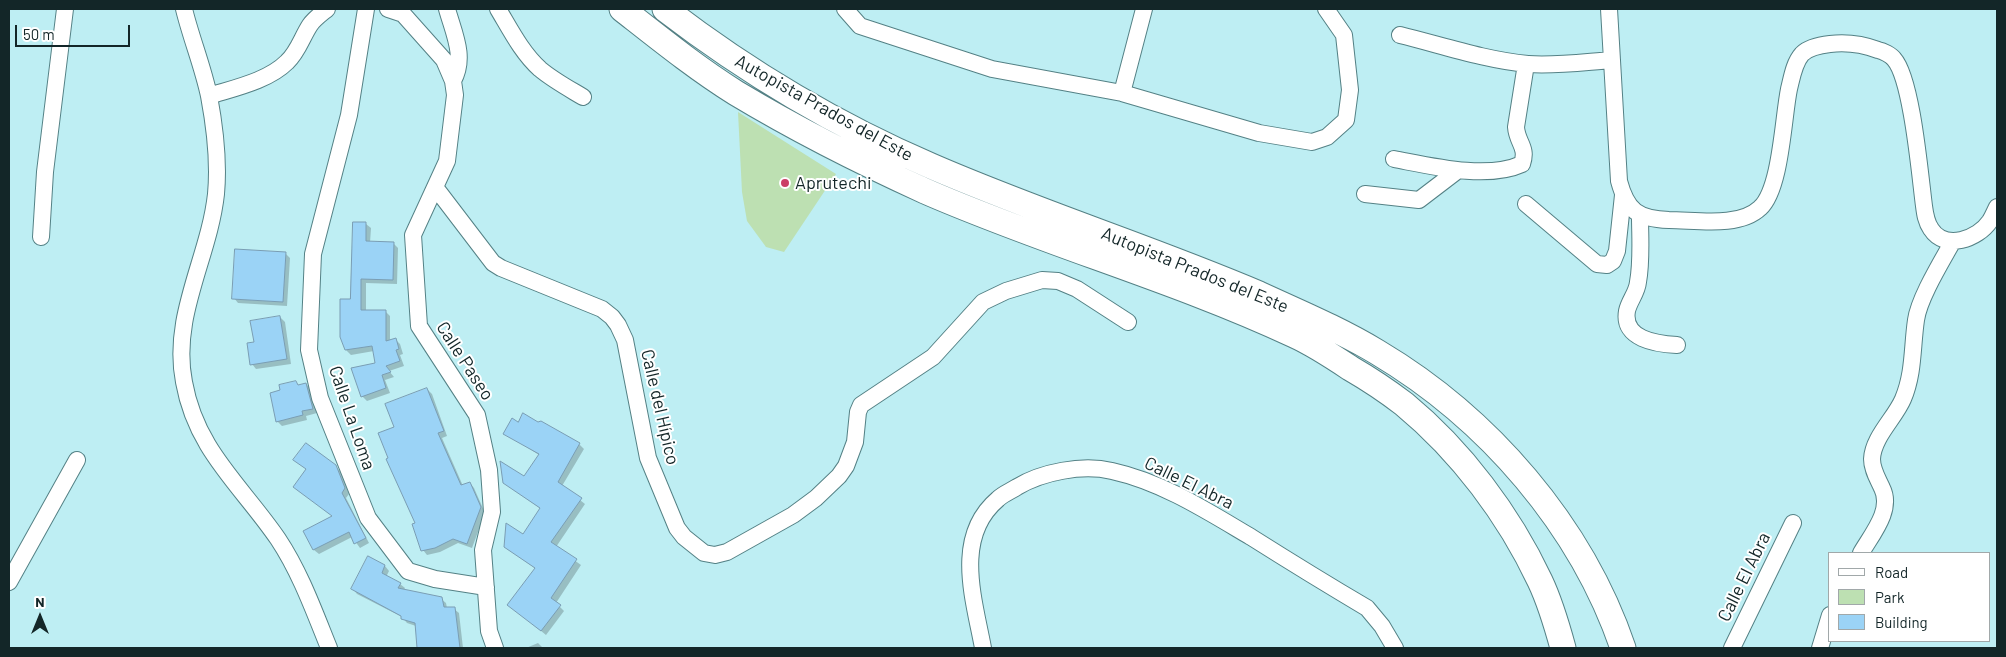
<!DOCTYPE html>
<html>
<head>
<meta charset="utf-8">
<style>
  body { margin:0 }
  #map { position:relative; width:2006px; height:657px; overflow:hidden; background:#beeef3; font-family:Barlow,sans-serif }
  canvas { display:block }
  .frame { position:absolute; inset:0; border:10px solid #132628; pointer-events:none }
  .legend { position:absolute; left:1828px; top:552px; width:162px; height:90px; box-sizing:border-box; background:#fff; border:1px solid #a1a8a9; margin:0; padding:6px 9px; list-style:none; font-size:15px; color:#132628 }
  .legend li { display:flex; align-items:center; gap:10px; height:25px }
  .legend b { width:25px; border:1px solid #a1a8a9 }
  .north { position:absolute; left:15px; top:592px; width:50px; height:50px; -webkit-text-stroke:4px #fff; paint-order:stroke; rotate:0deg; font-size:14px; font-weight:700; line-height:20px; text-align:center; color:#132628 }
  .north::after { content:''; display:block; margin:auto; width:18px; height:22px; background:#132628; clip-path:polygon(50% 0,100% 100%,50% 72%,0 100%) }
  .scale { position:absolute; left:15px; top:25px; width:115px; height:22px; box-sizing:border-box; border:2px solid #132628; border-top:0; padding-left:6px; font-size:15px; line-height:18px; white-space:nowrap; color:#132628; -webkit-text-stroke:4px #fff; paint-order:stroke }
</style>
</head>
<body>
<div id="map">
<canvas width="2006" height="657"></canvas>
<div class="frame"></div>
<ul class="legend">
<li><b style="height:6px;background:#fff"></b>Road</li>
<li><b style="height:14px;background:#bde0b2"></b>Park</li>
<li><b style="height:14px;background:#9bd3f6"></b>Building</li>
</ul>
<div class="north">N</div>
<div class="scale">50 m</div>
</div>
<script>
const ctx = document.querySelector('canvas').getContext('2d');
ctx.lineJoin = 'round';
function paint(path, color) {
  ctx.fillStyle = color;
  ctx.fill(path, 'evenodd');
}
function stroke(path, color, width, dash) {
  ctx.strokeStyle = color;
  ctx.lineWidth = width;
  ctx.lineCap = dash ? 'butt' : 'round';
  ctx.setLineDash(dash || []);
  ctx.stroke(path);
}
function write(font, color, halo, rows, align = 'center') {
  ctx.font = font + ' Barlow,sans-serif';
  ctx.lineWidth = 4;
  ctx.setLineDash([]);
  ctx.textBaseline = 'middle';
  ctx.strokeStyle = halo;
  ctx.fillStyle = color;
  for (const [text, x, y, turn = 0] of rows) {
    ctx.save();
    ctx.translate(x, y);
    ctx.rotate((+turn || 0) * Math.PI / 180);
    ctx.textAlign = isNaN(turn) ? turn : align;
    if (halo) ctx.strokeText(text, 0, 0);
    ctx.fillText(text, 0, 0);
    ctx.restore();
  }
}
paint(new Path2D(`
  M738,112L836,174L784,252L766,247L747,221L742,192Z`), '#bde0b2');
paint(new Path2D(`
  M366,224L371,228L370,243L394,244L398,248L397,284L366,283V311H385L390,316V341L395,339L400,344L403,354L400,355L404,366L389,371L394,377L385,380L390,393L367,401L362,396L376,364L374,351L351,355L346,350L342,336L351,300Z
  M285,253L290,258L287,306L238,303L234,298Z
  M280,317L285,322L291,364L256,369L252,364L255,343Z
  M296,383L299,386L306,384L311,389L317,413L306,416L307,420L282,426L277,421L282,391Z
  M427,389L432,394L447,436L442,438L463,486L470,483L474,488L485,513L472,548L458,543L440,552L427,555L423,550L395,428Z
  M518,423L579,444L584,449L562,486L585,504L556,547L581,565L556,603L564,611L546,635L509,605L536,569L505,547L523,536L541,509L504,483L524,478L539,455L505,433Z
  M295,460L335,466L341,472L349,494L346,498L369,543L360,548L352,537L319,554L314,550L305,531L334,517L307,470Z
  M369,558L385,566L389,571L386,577L400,584L405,588L404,590L441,599L446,603L447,608L454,609L459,613L463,648H418L416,626L407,623L402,617L357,594L353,589Z
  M538,643L543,648H526Z`), '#0003');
const building = new Path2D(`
  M353,222H366V241L394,242L393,280L361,279V310H386V341L396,338L399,349L396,350L400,361L386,366L391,372L382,375L386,388L361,397L351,368L375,363L372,346L345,350L340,337V299H350Z
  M235,249L286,252L283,302L232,299Z
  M280,316L287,359L250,365L247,343L254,342L250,321Z
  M296,381L298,385L306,383L313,409L302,411L303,415L276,422L270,393L280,390L279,385Z
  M427,388L444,431L438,433L461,485L470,482L481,507L467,544L453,539L435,548L421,551L412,524L415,523L386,459L388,458L378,433L394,427L385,404Z
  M523,413L538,422L541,421L580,443L558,482L582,498L551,542L577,559L551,598L561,605L541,631L507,605L535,568L504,547L506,523L523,534L540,508L503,483L500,461L524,476L539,454L503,434L512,418L518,422Z
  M306,443L336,465L345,488L342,493L366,538L354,544L349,532L313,550L303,531L332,516L293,487L306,469L293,460Z
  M368,556L385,565L382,573L401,583L398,588L442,597L444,607H455L460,648H417L415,623L401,619V616L351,589Z`);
paint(building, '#9bd3f6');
stroke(building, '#7a9db3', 1);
const minor = new Path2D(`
  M184,9C191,38 203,67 209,96C215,128 219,162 216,194C209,258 171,316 184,382C196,450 241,485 278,539C300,572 314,611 329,648
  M366,9L349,115L313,254L309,350L320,398L368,518L408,571L435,579L486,587
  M388,9L403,14L444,60L453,81L455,95L447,161L413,235L419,326L477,415L489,470L492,512L483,550L489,631L495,648
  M447,9C454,34 466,57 453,81
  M498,9C510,29 522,53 540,69C553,80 568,88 583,97
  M845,9L860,26L992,69L1122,93L1259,133L1312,142L1327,137L1346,120L1350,90L1344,35L1326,9
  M1609,9L1619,181C1627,211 1638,219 1669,220C1696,220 1739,228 1760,208C1781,189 1783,118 1789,89C1792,77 1794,63 1802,54C1809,47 1821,45 1830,44C1847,42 1862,44 1878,50C1883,51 1891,55 1894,59C1912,79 1920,176 1924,206C1925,214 1926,222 1931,229C1945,251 1978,239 1990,221C1993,216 1995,211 1997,207
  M1400,35C1441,45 1485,60 1528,64C1556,66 1584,62 1612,60
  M1122,93L1144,9
  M209,96C234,88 268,81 287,62C298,52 302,37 310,25C314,19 321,14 327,9
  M1394,159C1431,166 1487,180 1522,164C1528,147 1517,143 1516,127L1526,64
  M435,187L493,263L501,268L602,309L612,317L618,325L625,340L648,458L677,528L684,537L704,553L715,555L727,552L793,515L816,498L839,476L846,466L855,442L858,412L861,405L933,357L983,302L1006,291L1042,280L1058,281L1077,289L1128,322
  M1365,194L1419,200L1457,171
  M1526,204L1597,264L1607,265L1613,261L1617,251L1623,195
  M1640,216C1640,237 1642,260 1638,282C1637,293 1629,301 1627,311C1622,339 1656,344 1677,345
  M41,237L45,172L65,9
  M1861,553C1872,534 1893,510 1882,488C1878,479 1872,470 1872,459C1873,437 1895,418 1903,399C1914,373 1912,347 1916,320C1919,298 1942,261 1953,241
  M9,582L77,460
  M983,648C974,599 953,537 998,499C1003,494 1011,491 1017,487C1042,472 1082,464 1112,471C1162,482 1207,511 1251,537C1289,561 1328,585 1367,608L1382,626L1395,648
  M1732,648L1793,523
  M1820,648L1830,615`);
const highway = new Path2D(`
  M622,9C659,38 696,68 736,93C796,129 861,162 925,191C1046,244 1174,279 1294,335C1314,344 1332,356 1350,368C1369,379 1387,391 1404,404C1461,451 1509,515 1540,581C1550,602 1557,626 1563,648
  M665,9C747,72 836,125 931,166C1039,213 1151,248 1259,294C1298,312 1339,329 1377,352C1488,418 1581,525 1623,648`);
stroke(minor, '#548185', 18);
stroke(highway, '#548185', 27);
stroke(minor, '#fff', 16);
stroke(highway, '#fff', 25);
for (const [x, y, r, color] of [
  [785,183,5,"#cb3d66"]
]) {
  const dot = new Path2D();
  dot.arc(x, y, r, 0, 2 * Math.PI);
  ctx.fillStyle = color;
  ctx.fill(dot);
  stroke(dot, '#fff', 2);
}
write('18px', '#132628', '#fff', [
  ["Autopista Prados del Este",824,108,29],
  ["Autopista Prados del Este",1195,270,22],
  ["Calle Paseo",465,361,57],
  ["Calle del Hípico",660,407,77],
  ["Calle La Loma",352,418,71],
  ["Calle El Abra",1189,483,26],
  ["Calle El Abra",1744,577,-64]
]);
write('18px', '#132628', '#fff', [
  ["Aprutechi",795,183]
], 'left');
</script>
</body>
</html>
